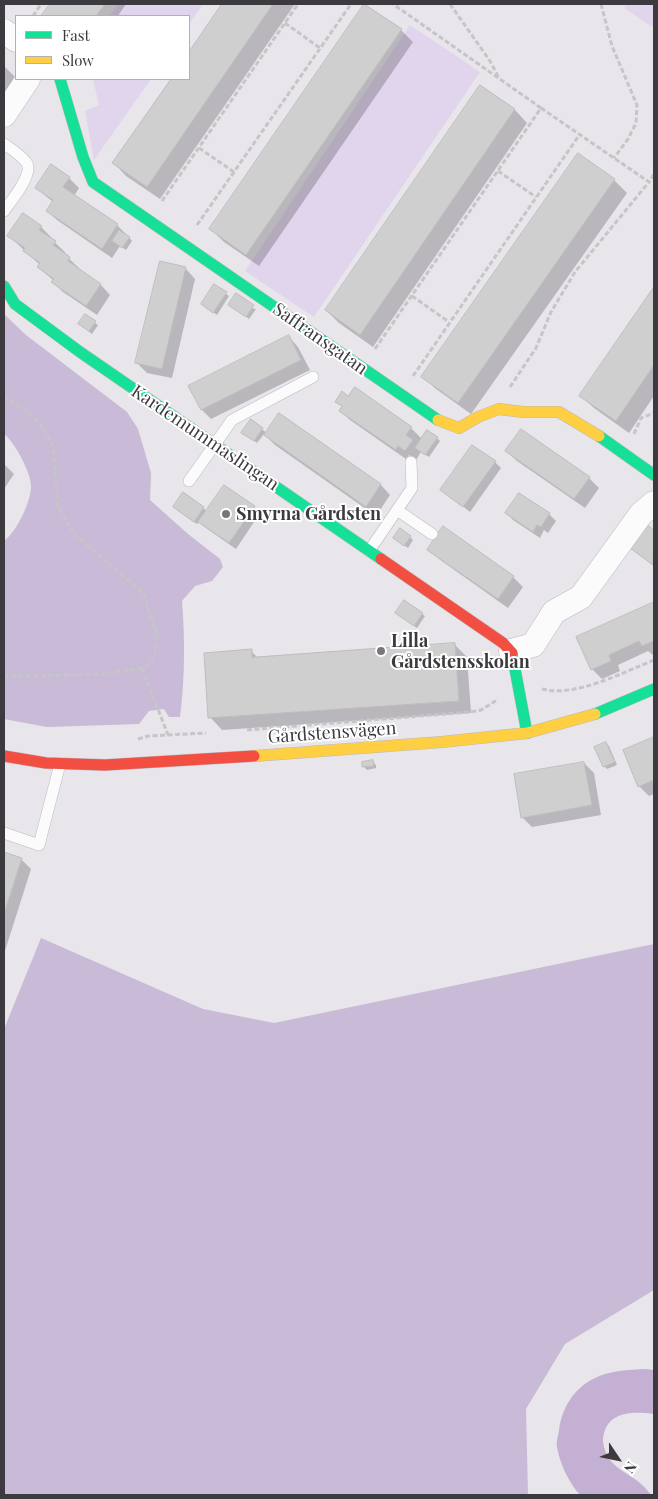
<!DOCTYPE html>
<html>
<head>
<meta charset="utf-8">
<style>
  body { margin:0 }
  #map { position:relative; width:658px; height:1499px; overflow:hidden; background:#e8e5eb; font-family:"Playfair Display",serif }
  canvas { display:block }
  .frame { position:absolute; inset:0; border:5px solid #3c3a3e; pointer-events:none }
  .legend { position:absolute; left:15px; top:15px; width:175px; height:65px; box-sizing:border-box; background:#fff; border:1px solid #b1b0b2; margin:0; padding:6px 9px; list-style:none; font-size:15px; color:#3c3a3e }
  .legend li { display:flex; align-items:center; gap:10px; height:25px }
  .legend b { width:25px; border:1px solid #b1b0b2 }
  .north { position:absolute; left:593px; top:1434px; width:50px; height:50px; -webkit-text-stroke:4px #fff; paint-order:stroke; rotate:124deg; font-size:14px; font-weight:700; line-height:20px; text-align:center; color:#3c3a3e }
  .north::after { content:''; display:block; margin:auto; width:18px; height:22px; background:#3c3a3e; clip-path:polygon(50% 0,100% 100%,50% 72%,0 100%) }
</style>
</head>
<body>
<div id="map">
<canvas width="658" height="1499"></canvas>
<div class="frame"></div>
<ul class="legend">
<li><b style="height:6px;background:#16e098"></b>Fast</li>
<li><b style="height:6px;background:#ffcf43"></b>Slow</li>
</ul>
<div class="north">N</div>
</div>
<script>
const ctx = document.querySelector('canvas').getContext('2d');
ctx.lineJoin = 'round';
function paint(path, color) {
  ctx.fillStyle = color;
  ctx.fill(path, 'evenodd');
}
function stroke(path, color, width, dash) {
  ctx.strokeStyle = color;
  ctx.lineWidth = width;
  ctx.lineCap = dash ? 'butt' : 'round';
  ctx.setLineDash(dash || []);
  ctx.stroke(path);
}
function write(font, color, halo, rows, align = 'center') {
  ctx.font = font + ' "Playfair Display",serif';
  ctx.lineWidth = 4;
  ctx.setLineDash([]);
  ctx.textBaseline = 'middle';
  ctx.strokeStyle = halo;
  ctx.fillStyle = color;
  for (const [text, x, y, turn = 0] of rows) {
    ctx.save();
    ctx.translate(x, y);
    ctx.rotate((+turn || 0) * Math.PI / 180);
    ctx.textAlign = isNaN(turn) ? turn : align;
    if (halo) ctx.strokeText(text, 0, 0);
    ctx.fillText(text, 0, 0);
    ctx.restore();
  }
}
paint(new Path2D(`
  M118,4H203L189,24V16H109Z
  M627,4H654V28L624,8Z
  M410,25L480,72L314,317L245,271Z
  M93,79H151L94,160L85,111L99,105Z`), '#e1d5ed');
paint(new Path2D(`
  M4,314L26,335L127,412L138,429L151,473L150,500L188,534L220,559L223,567L212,581L195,586L182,601C185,639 185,678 180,717H169L164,709L149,711L139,724L47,727L4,719V541C17,531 29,505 31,489C33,476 15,442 4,434Z
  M41,938L203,1009L274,1023L654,944V1290L565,1344L526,1409L528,1495H4V1029Z`), '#c9bad7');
paint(new Path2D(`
  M646,1369L654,1370V1414C632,1411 606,1411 603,1439C603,1446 606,1455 610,1460C619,1471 631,1475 641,1484C645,1487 648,1492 652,1495H580C569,1483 560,1464 557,1447C556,1442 558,1436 559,1431C561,1410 573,1389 593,1379C610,1370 628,1370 646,1369Z`), '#c3b0d3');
paint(new Path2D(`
  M51,4H126L118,16H43Z
  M224,4H295L160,199L126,176L114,163L172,79H189V55Z
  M401,30L413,42L259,266L224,242L211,229Z
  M4,66L15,77L4,94Z
  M481,86L515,110L527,123L373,347L339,323L326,310Z
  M579,155L614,180L627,193L471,414L436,389L423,377Z
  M51,166L69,178L79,188L74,196L117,225L127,235L132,241L126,250L120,246L112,258L57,220L47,211L53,202L36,188Z
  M41,227L51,237L50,238L65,252L64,254L79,268L78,269L101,285L110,295L97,315L63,292L53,282L54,281L38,267L40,265L9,236Z
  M186,269L195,279L172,378L147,373L137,363Z
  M215,286L229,296L217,315L205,307Z
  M654,290V396L629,433L594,408L581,396Z
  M230,304L256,309L249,319Z
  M85,316L98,325L92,334L83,327Z
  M289,337L298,347L310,370L211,419L202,410Z
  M337,401L411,428L422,439L437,438L440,441L429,457L421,452L416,460L409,455L406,459L350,420L340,411L343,407Z
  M279,415L381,485L390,495L376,516L275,445L264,434L257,443L246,435L251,421L267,433Z
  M507,451L589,478L599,488L585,508L517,461Z
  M495,462L501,468L470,512L442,490Z
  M4,464L14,474L4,489Z
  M184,494L207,511L254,507L260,513L236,549L206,528L199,522L197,524L177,510Z
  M519,494L549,514L556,521L548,533L544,530L540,538L513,520L507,513Z
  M646,526L654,531V566L631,548Z
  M410,537L413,540L408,548L398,541Z
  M429,549L513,577L523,587L508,608L439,559Z
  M654,603V655H653L648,651L618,665L620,671L602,679L592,669L578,638Z
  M422,614L425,616L417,628L400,616Z
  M455,645L467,657L471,713L222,730L210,717L251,651L258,658Z
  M654,739V794L649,796L639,786L625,751Z
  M606,743L609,746L617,765L607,769L604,766Z
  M373,762L376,765V768L367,770L364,767Z
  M584,763L594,773L601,815L532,827L522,817Z
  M4,853L21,859L31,869L4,954Z`), '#0003');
const building = new Path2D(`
  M50,4H105L96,16H41Z
  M222,4H273L147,187L112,163L171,79H189V52Z
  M364,4L402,29L246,255L209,229Z
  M480,85L515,109L360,335L325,310Z
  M578,153L615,179L458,403L421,377Z
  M51,164L70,177L63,187L118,224L102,249L46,211L53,200L35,188Z
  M23,213L42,226L39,230L56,241L53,245L70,257L68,261L101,284L86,306L51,282L54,279L37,267L40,263L23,251L25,248L7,236Z
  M119,230L130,237L122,248L112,241Z
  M160,261L186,267L162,369L135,363Z
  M214,284L227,292L213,313L201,304Z
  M654,287V365L616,421L579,396Z
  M236,293L254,305L246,317L228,305Z
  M85,314L96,321L89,331L78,324Z
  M289,335L301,360L201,410L188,386Z
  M355,387L412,427L406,435L413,440L405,451L398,446L396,450L339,411L342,406L335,402L342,391L348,396Z
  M279,413L381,484L366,507L264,435Z
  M251,419L263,428L254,441L241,433Z
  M521,429L590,477L574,499L505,451Z
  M427,430L438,437L425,455L415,448Z
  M472,445L496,461L463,507L440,490Z
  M224,485L255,506L229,543L198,522Z
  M183,492L204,507L194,522L173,507Z
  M519,493L550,513L541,527L537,525L533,532L505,513Z
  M646,524L654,530L653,565L630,548Z
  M443,526L514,576L498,599L427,550Z
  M400,528L411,536L404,546L393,538Z
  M404,600L423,613L414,626L395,613Z
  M654,602V641L642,646L639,641L609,655L611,661L591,670L576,637Z
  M455,643L459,701L208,718L204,653L252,649V657Z
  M326,731L327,737L315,738V733Z
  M654,737V780L638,787L623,750Z
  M606,742L615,762L603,767L594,747Z
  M373,760L374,766L362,767V762Z
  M584,762L592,805L521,818L514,774Z
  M4,852L22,858L4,914Z`);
paint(building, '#d0cfd0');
stroke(building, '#bebdbe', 1);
const lane = new Path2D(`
  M4,144C11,149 20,154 26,162C35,173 11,201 4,211
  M189,481L232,420L313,377
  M397,510L432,534
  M369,551L412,488L411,462
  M4,833L39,845L60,764`);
const street = new Path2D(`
  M4,31L16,40
  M4,115L28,79
  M511,651L533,645L554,612L581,597L641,514L654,503`);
const fast = new Path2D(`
  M60,79L83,157L93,182L438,420
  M4,286L15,304L80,352L381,559
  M599,436L654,475
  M512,653L527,733
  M595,714L654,689`);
const slow = new Path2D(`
  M438,420L459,428L478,417L499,409L523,412H559L599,436
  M254,756L442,742L527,733L595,714`);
const jam = new Path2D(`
  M381,559L503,643L512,653
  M4,756L46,763L105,765L254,756`);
stroke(lane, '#bbb9bd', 12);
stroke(street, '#bbb9bd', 25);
stroke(fast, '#bbb9bd', 12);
stroke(slow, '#bbb9bd', 12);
stroke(jam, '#bbb9bd', 12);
stroke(new Path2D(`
  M450,4L490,61L499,78
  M601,4L612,46L637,105L636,123L628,139L614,158
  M33,16L41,4
  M285,23L320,48
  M541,108L649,182L654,174
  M199,148L234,172
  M498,171L536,197
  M162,201L298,4
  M197,225L351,4
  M412,296L449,322
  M375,349L541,108L393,4
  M413,376L580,134
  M510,387L536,348L551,312L575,272L649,182
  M4,396L25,410L41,425L53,446L58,506L74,534L144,594L157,635L156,651L151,663L142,668L103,674L28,676L4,675
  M634,434L641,418L654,413
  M142,668L168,735
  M542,689C574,698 624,672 654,660
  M247,730L470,712L481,710L497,700
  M138,739L148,736L206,733`), '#c6c5c7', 3, [5, 2.5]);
stroke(lane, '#fcfbfc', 11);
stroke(street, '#fcfbfc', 24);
stroke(fast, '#16e098', 11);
stroke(slow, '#ffcf43', 11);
stroke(jam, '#f24e42', 11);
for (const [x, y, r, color] of [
  [226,514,5,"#78767b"],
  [381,651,5,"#78767b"]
]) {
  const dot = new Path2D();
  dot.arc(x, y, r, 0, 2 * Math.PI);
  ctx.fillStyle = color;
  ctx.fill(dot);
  stroke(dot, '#fff', 2);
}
write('18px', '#3c3a3e', '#fff', [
  ["Saffransgatan",320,339,35],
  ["Kardemummaslingan",205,438,34],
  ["Gårdstensvägen",332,733,-4]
]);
write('bold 18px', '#3c3a3e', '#fff', [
  ["Smyrna Gårdsten",236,514],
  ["Lilla",391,641],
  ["Gårdstensskolan",391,662]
], 'left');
</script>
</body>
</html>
